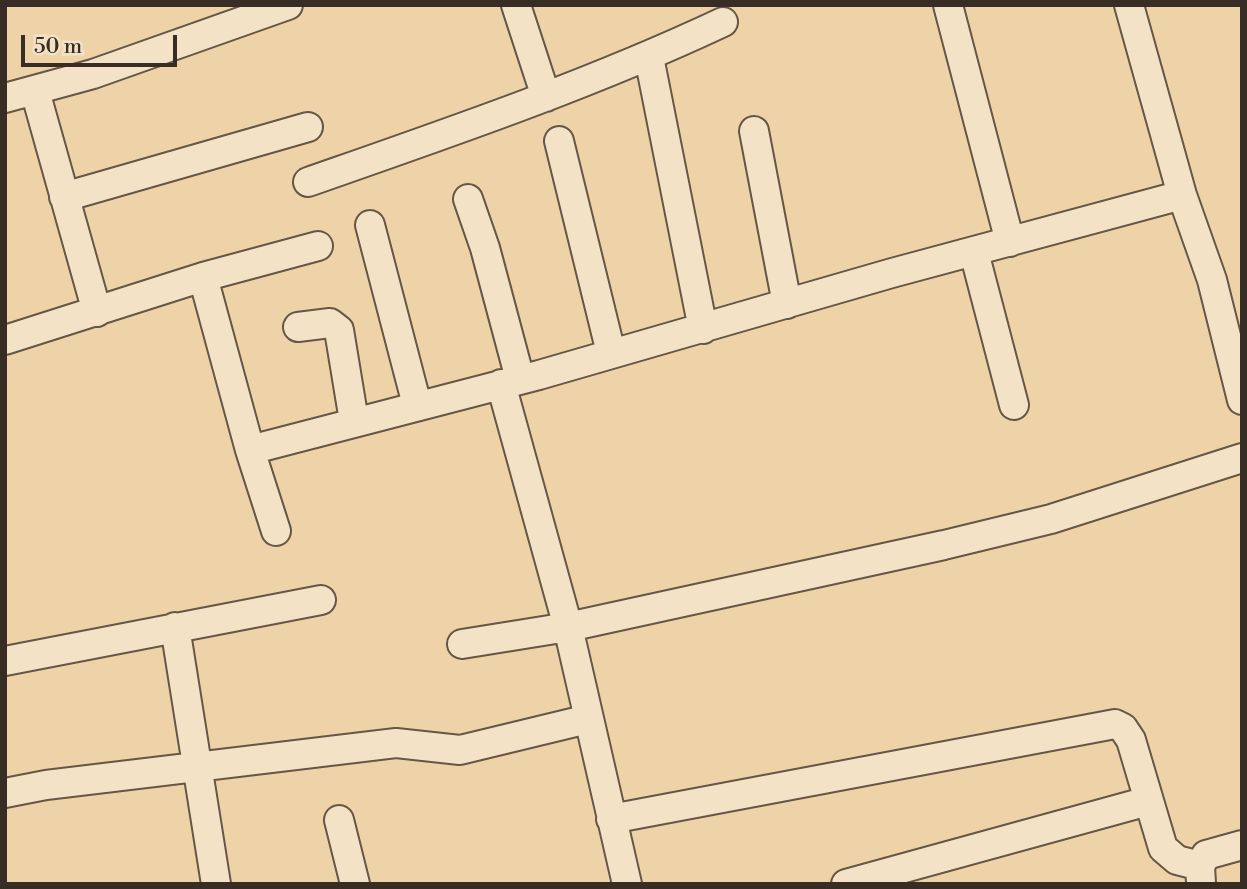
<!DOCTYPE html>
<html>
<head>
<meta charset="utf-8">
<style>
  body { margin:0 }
  #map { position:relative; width:1247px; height:889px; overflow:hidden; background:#edd3a7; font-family:"Libre Bodoni",serif }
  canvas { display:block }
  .frame { position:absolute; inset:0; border:7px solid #382d25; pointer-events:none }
  .scale { position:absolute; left:21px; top:35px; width:156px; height:32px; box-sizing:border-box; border:4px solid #382d25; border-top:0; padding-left:9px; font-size:21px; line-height:24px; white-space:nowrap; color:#382d25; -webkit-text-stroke:5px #f3e2c6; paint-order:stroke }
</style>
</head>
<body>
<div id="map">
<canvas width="1247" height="889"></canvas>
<div class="frame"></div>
<div class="scale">50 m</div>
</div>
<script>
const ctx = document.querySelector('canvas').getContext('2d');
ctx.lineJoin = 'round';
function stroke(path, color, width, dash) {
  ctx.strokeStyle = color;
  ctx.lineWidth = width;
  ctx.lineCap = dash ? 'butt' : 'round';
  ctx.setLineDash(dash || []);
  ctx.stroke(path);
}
const minor = new Path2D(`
  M516,5L546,97
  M948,5L1010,242
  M1129,5L1182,195L1212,280L1242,400
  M649,57L703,329
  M35,91L97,312
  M5,98L93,74L288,5
  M754,131L787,304
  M559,141L611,353
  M308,182C448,133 589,85 723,22
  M64,197L308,127
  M468,199L485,248L520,379
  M370,225L417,405
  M974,252L1014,405
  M203,277L318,246
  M298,327L330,323L339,330L354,421
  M5,340L203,277L250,450L276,531
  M501,384L568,627L627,884
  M250,450L539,375L892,273L1182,195
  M175,627L216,884
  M462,644L568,627L944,545L1051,519L1242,458
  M5,661L321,600
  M5,793L46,785L396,743L460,750L588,719
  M611,819L1115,724L1123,728L1131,740L1163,848L1177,860L1200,866
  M339,820L355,884
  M1201,883L1200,866L1206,855L1242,845
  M846,884L1148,801`);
stroke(minor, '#655646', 32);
stroke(minor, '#f3e2c6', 28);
</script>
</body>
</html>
